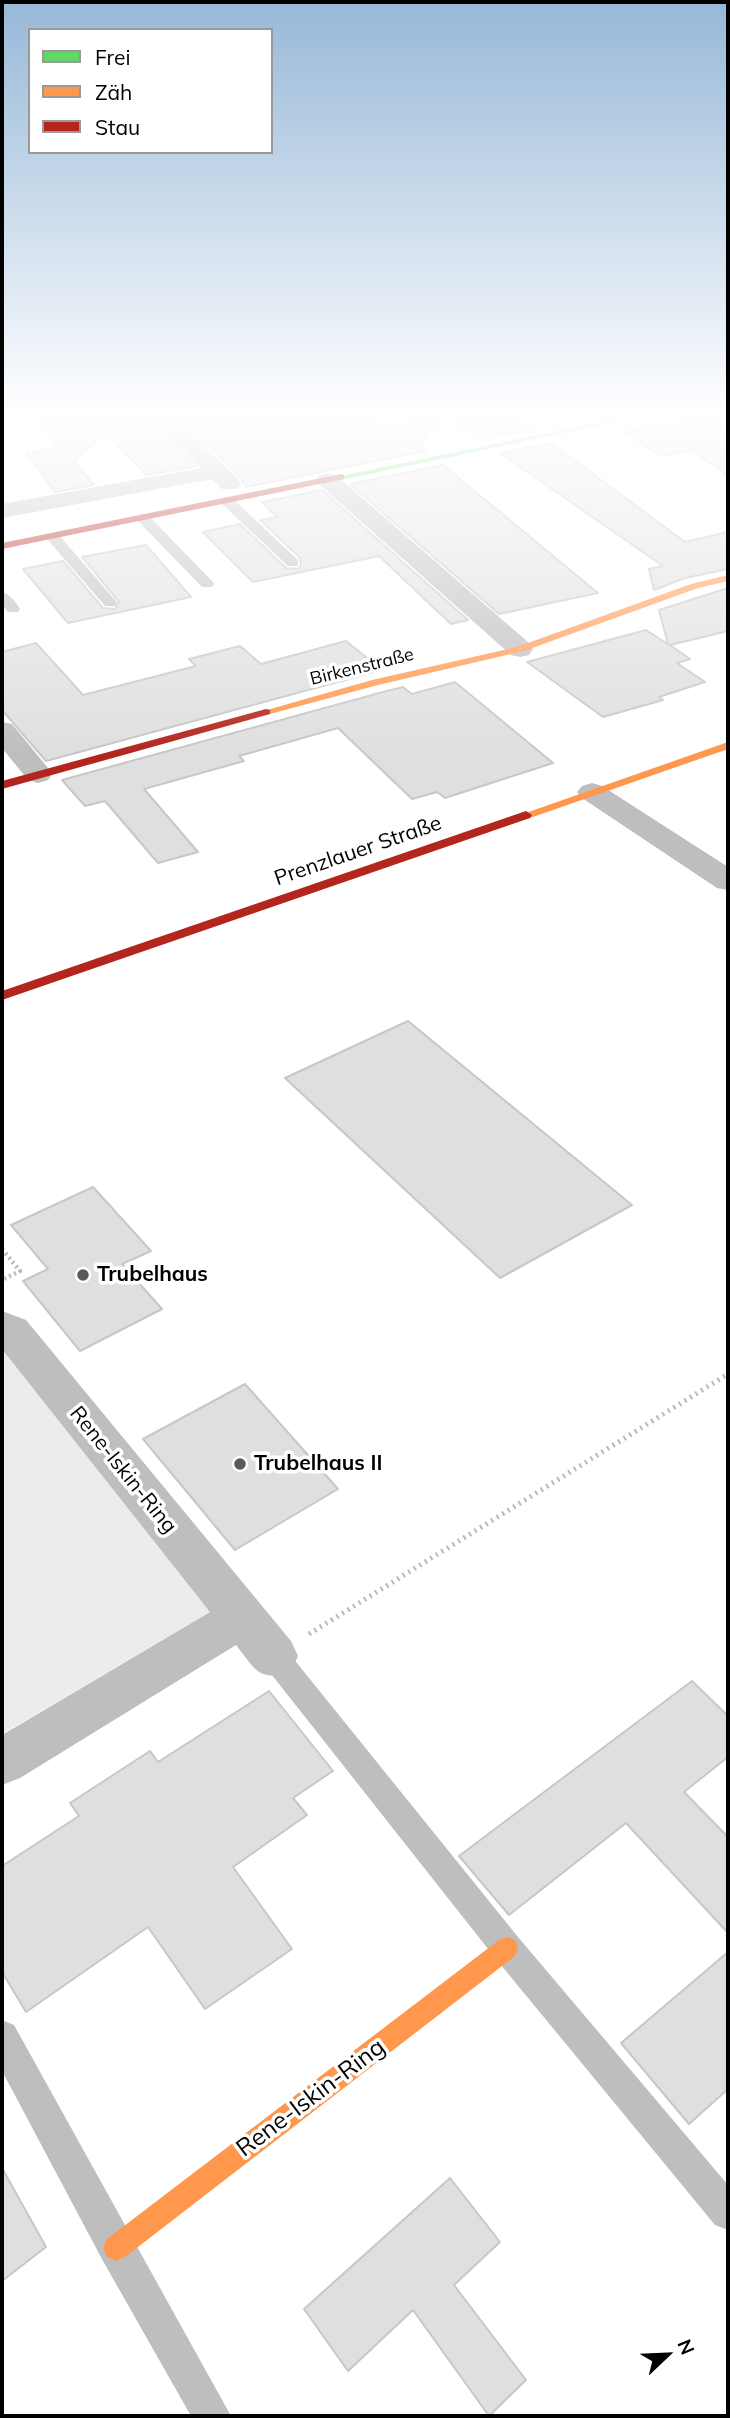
<!DOCTYPE html>
<html>
<head>
<meta charset="utf-8">
<style>
  body { margin:0 }
  #map { position:relative; width:730px; height:2418px; overflow:hidden; background:#fff; font-family:Mulish,sans-serif }
  canvas { display:block }
  .frame { position:absolute; inset:0; border:4px solid #000; pointer-events:none }
  .legend { position:absolute; left:28px; top:28px; width:245px; height:126px; box-sizing:border-box; background:#fff; border:2px solid #999; margin:0; padding:9px 12px; list-style:none; font-size:21px; color:#000 }
  .legend li { display:flex; align-items:center; gap:14px; height:35px }
  .legend b { width:35px; border:2px solid #999 }
  .north { position:absolute; left:632px; top:2320px; width:70px; height:70px; -webkit-text-stroke:5px #fff; paint-order:stroke; rotate:67deg; font-size:19px; font-weight:700; line-height:28px; text-align:center; color:#000 }
  .north::after { content:''; display:block; margin:auto; width:24px; height:32px; background:#000; clip-path:polygon(50% 0,100% 100%,50% 72%,0 100%) }
</style>
</head>
<body>
<div id="map">
<canvas width="730" height="2418"></canvas>
<div class="frame"></div>
<ul class="legend">
<li><b style="height:9px;background:#63d668"></b>Frei</li>
<li><b style="height:9px;background:#ff974d"></b>Zäh</li>
<li><b style="height:9px;background:#b3261e"></b>Stau</li>
</ul>
<div class="north">N</div>
</div>
<script>
const ctx = document.querySelector('canvas').getContext('2d');
ctx.lineJoin = 'round';
function paint(path, color) {
  ctx.fillStyle = color;
  ctx.fill(path, 'evenodd');
}
function stroke(path, color, width, dash) {
  ctx.strokeStyle = color;
  ctx.lineWidth = width;
  ctx.lineCap = dash ? 'butt' : 'round';
  ctx.setLineDash(dash || []);
  ctx.stroke(path);
}
function write(font, color, halo, rows, align = 'center') {
  ctx.font = font + ' Mulish,sans-serif';
  ctx.lineWidth = 7;
  ctx.setLineDash([]);
  ctx.textBaseline = 'middle';
  ctx.strokeStyle = halo;
  ctx.fillStyle = color;
  for (const [text, x, y, turn = 0] of rows) {
    ctx.save();
    ctx.translate(x, y);
    ctx.rotate((+turn || 0) * Math.PI / 180);
    ctx.textAlign = isNaN(turn) ? turn : align;
    if (halo) ctx.strokeText(text, 0, 0);
    ctx.fillText(text, 0, 0);
    ctx.restore();
  }
}
paint(new Path2D(`
  M2,1339L213,1610L2,1734Z`), '#ececec');
const building = new Path2D(`
  M35,416H147L196,466L147,475L105,433L74,461L94,485L55,492L26,453L59,448Z
  M176,416H377V427L443,416L420,446L426,451L246,487L240,477Z
  M445,416H515L533,429L480,440Z
  M728,416V475L690,450L661,456L624,432L689,419L693,422Z
  M551,443L685,542L728,532V569L685,578L654,590L649,569L663,566L500,453Z
  M443,465L598,593L499,614L350,484Z
  M322,490L468,620L451,624L379,556L253,582L203,532L240,524L286,568L298,569L301,566L300,558L260,520L277,517L262,502Z
  M146,545L191,597L68,623L23,569L63,561L103,608L115,609L119,602L82,557Z
  M728,588V631L670,645L690,659L677,663L705,682L659,697L663,700L603,717L527,662L646,630L668,644L659,610Z
  M346,641L382,670L46,761L2,710V652L36,643L83,695L196,666L189,659L240,646L261,664Z
  M455,682L553,763L445,798L437,792L412,799L338,728L239,756L244,761L144,789L198,852L158,863L105,801L85,806L62,780L383,692L403,687L412,694Z
  M408,1021L632,1205L500,1278L285,1078Z
  M93,1187L151,1251L122,1264L162,1309L80,1351L23,1281L48,1269L11,1225Z
  M245,1384L338,1489L235,1550L143,1439Z
  M692,1681L728,1716V1757L684,1792L728,1837V1933L626,1823L509,1915L459,1856Z
  M269,1691L333,1771L293,1798L307,1815L233,1867L292,1949L205,2009L148,1927L26,2012L2,1972V1866L79,1816L70,1803L150,1751L158,1762Z
  M728,1952V2089L689,2124L621,2043Z
  M2,2168L46,2247L2,2281Z
  M450,2178L500,2242L454,2285L526,2380L489,2416L413,2310L348,2371L304,2309Z`);
paint(building, '#dfdfdf');
stroke(building, '#c7c7c7', 2);
stroke(new Path2D(`
  M2,1249L20,1271L2,1280`), '#b9b9b9', 4.5, [2, 3.5]);
stroke(new Path2D(`
  M309,1634L728,1374`), '#b9b9b9', 5, [2, 4.5]);
paint(new Path2D(`
  M227,497L232,498L298,560V566H288L222,504V498Z
  M143,514L148,515L212,581L214,584L212,587H202L138,521V515Z
  M53,533L58,534L115,600L117,603L115,606H105L48,540V534Z
  M2,592C10,594 16,602 20,609L18,612H8L2,605Z
  M274,1643L284,1647L518,1937L728,2185V2230L715,2225L496,1959L264,1665L260,1656L264,1647Z
  M2,2020L14,2025L231,2416H191L103,2261L2,2071Z`), '#bebebe');
paint(new Path2D(`
  M150,416H172L238,479L241,484L238,489H222L212,479L2,518V504L201,468Z
  M328,473L336,475L529,643L533,649L529,655L520,657L511,655L320,485L317,480L320,475Z
  M2,722L12,724L48,768L52,774L48,780L38,783L28,780L2,748Z
  M592,783L602,786L728,867V890L717,888L582,798L577,792L582,786Z
  M2,1311L26,1320L291,1641L298,1656L291,1671C259,1683 255,1669 236,1645L20,1778L2,1785V1735L210,1612L2,1349Z`), '#bebebe');
paint(new Path2D(`
  M628,416H644L341,480L336,477Z`), '#63d668');
paint(new Path2D(`
  M728,575V581L698,588L524,651L378,685L266,715L260,712L372,680L517,647L691,584Z
  M728,742V749L530,818L526,819L520,815Z
  M507,1937L515,1940L518,1948L515,1956L125,2257L116,2261L107,2257L103,2248L107,2239L499,1940Z`), '#ff974d');
paint(new Path2D(`
  M341,474L344,475V479L2,549V543Z
  M266,709L270,710V714L2,789V781Z
  M526,811L532,815L530,818L2,1000V991Z`), '#b3261e');
const sky = ctx.createLinearGradient(0, 0, 0, 754);
sky.addColorStop(0, '#97b8d8');
sky.addColorStop(0.55, '#fff');
sky.addColorStop(1, '#ffffff00');
ctx.fillStyle = sky;
ctx.fillRect(0, 0, 730, 754);
for (const [x, y, r, color] of [
  [83,1275,7,"#595959"],
  [240,1464,7,"#595959"]
]) {
  const dot = new Path2D();
  dot.arc(x, y, r, 0, 2 * Math.PI);
  ctx.fillStyle = color;
  ctx.fill(dot);
  stroke(dot, '#fff', 2.5);
}
write('18px', '#000', '#fff', [
  ["Birkenstraße",362,667,-14]
]);
write('21px', '#000', '#fff', [
  ["Prenzlauer Straße",358,851,-19],
  ["Rene-Iskin-Ring",123,1470,51]
]);
write('bold 21px', '#000', '#fff', [
  ["Trubelhaus",97,1275],
  ["Trubelhaus II",254,1464]
], 'left');
write('24px', '#000', '#fff', [
  ["Rene-Iskin-Ring",311,2098,-37]
]);
</script>
</body>
</html>
